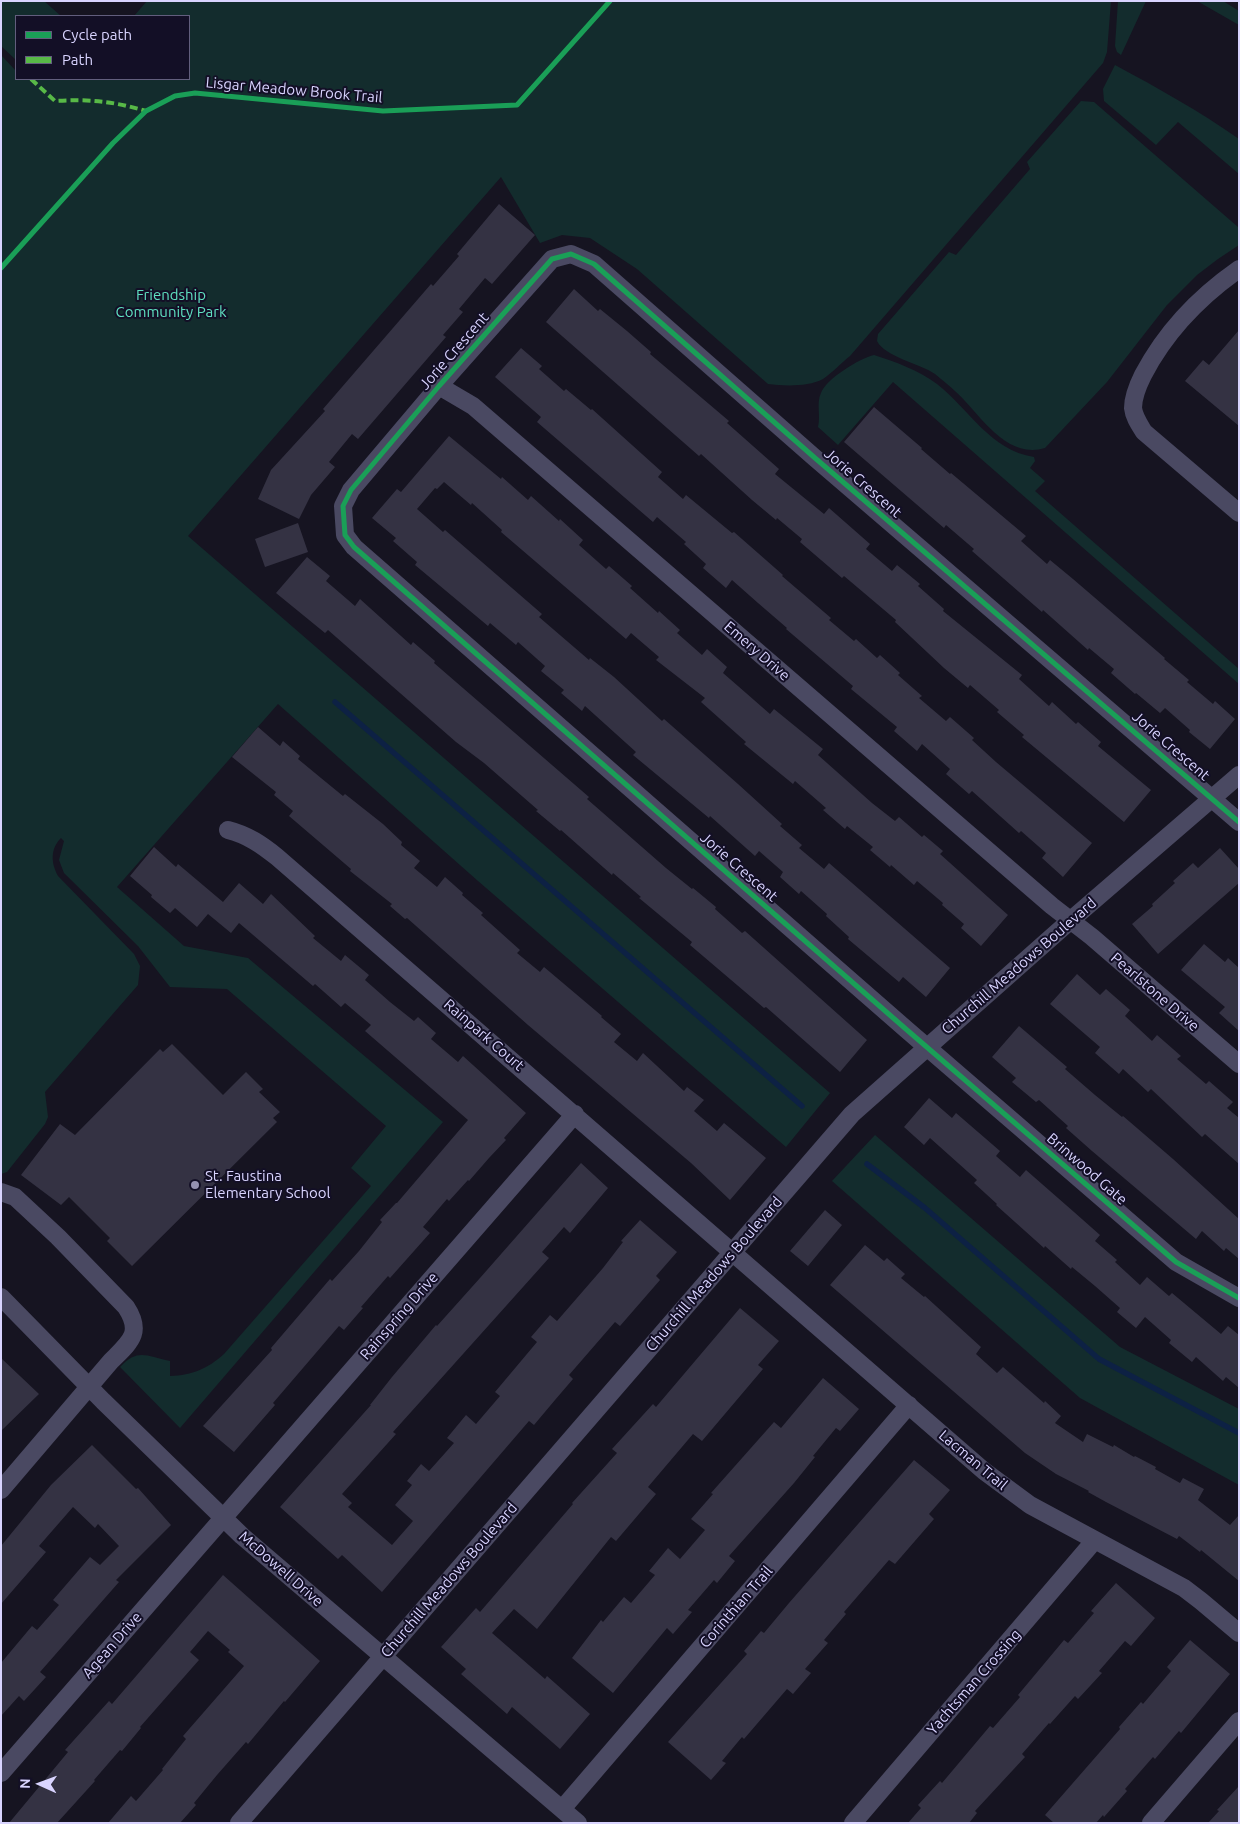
<!DOCTYPE html>
<html>
<head>
<meta charset="utf-8">
<style>
  body { margin:0 }
  #map { position:relative; width:1240px; height:1824px; overflow:hidden; background:#161421; font-family:Ubuntu,sans-serif }
  canvas { display:block }
  .frame { position:absolute; inset:0; border:2px solid #d9d4ff; pointer-events:none }
  .legend { position:absolute; left:15px; top:15px; width:175px; height:65px; box-sizing:border-box; background:#130f26; border:1px solid #625e7d; margin:0; padding:6px 9px; list-style:none; font-size:15px; color:#d9d4ff }
  .legend li { display:flex; align-items:center; gap:10px; height:25px }
  .legend b { width:25px; border:1px solid #625e7d }
  .north { position:absolute; left:15px; top:1759px; width:50px; height:50px; -webkit-text-stroke:4px #130f26; paint-order:stroke; rotate:272deg; font-size:14px; font-weight:700; line-height:20px; text-align:center; color:#d9d4ff }
  .north::after { content:''; display:block; margin:auto; width:18px; height:22px; background:#d9d4ff; clip-path:polygon(50% 0,100% 100%,50% 72%,0 100%) }
</style>
</head>
<body>
<div id="map">
<canvas width="1240" height="1824"></canvas>
<div class="frame"></div>
<ul class="legend">
<li><b style="height:6px;background:#1a9f57"></b>Cycle path</li>
<li><b style="height:6px;background:#58b947"></b>Path</li>
</ul>
<div class="north">N</div>
</div>
<script>
const ctx = document.querySelector('canvas').getContext('2d');
ctx.lineJoin = 'round';
function paint(path, color) {
  ctx.fillStyle = color;
  ctx.fill(path, 'evenodd');
}
function stroke(path, color, width, dash) {
  ctx.strokeStyle = color;
  ctx.lineWidth = width;
  ctx.lineCap = dash ? 'butt' : 'round';
  ctx.setLineDash(dash || []);
  ctx.stroke(path);
}
function write(font, color, halo, rows, align = 'center') {
  ctx.font = font + ' Ubuntu,sans-serif';
  ctx.lineWidth = 4;
  ctx.setLineDash([]);
  ctx.textBaseline = 'middle';
  ctx.strokeStyle = halo;
  ctx.fillStyle = color;
  for (const [text, x, y, turn = 0] of rows) {
    ctx.save();
    ctx.translate(x, y);
    ctx.rotate((+turn || 0) * Math.PI / 180);
    ctx.textAlign = isNaN(turn) ? turn : align;
    if (halo) ctx.strokeText(text, 0, 0);
    ctx.fillText(text, 0, 0);
    ctx.restore();
  }
}
paint(new Path2D(`
  M1,1H44L61,16H16V60L1,46Z
  M147,1H1111L1107,52L1103,63L850,356C841,363 832,373 823,379C808,387 784,386 768,384L637,269L590,238L562,235L540,243L501,177L188,536L830,1093L786,1147L478,881L278,704L117,887L184,946L248,958L443,1122L180,1428L120,1367C138,1348 146,1356 170,1361V1376C193,1375 207,1369 224,1354L371,1186L351,1168L386,1126L227,989L170,987L138,946L64,873L59,860L64,841L61,838C50,849 51,863 58,876L134,954L140,966L138,985L45,1092L48,1117L45,1124L7,1172L1,1174V55L16,71V79H189V16H134Z
  M1118,1H1146L1121,55L1117,52L1115,46Z
  M1197,1H1223L1239,11V25Z
  M1115,65C1158,88 1199,111 1239,139V174L1178,122L1156,145L1104,101L1103,89Z
  M1081,101L1094,102L1238,227L1239,245L1218,259L1197,275L1167,305L1107,382L1045,448C1006,460 980,414 956,392C950,386 942,380 935,374C919,363 885,357 877,341L878,334L949,252L956,255L1030,169L1027,162Z
  M874,355C896,362 918,370 937,384C970,410 990,450 1034,457L1035,461L1030,468L1045,481L1035,491L1239,669V684L893,382L838,445L818,427C821,416 816,403 821,393C826,379 860,358 874,355Z
  M875,1135L1120,1347L1239,1409V1485L1080,1398L832,1181Z`), '#132c2d');
stroke(new Path2D(`
  M335,702L802,1106
  M867,1164L925,1208L1099,1359L1239,1433`), '#0d2144', 5.5);
paint(new Path2D(`
  M499,204L535,235L492,284L485,278L459,309L463,312L443,335L446,337L358,439L352,434L329,462L335,467L311,495L299,519L258,499L271,470L325,411L323,409L431,284L433,286L459,256L457,254Z
  M574,289L598,311L600,309L627,331L651,352L650,354L729,421L727,423L779,469L775,474L824,514L829,508L870,544L866,549L892,571L897,565L920,584L918,586L944,609L943,611L1022,675L1019,679L1049,706L1052,702L1076,724L1078,722L1101,742L1098,746L1151,790L1124,822L1022,737L1024,735L997,712L999,710L970,685L968,688L944,668L895,622L896,620L844,576L842,578L800,542L802,539L777,518L776,520L752,500L701,454L699,456L546,322Z
  M1239,330V426L1185,381L1203,360L1209,365Z
  M521,348L542,366L539,369L564,391L566,389L591,410L592,409L662,472L658,477L683,499L686,495L732,533L734,532L783,575L782,576L831,618L829,620L854,641L856,639L877,658L880,655L900,673L898,675L922,696L919,698L946,721L950,717L974,738L972,740L996,762L1092,843L1063,877L1042,858L1046,853L1021,831L1019,833L972,791L969,794L946,774L950,769L922,744L917,751L894,731L897,727L851,689L853,686L786,629L787,628L758,603L732,580L726,588L703,568L706,564L684,544L686,542L657,517L653,522L537,422L541,417L495,377Z
  M874,407L922,448L921,449L950,474L951,473L1026,536L1021,541L1047,564L1050,560L1073,579L1165,658L1164,659L1189,680L1187,682L1213,704L1215,701L1235,719L1210,749L1189,732L1190,730L1165,708L1160,713L1136,693L1135,694L1111,673L1114,669L1089,648L1088,650L1043,610L1042,612L972,551L974,549L946,525L944,528L844,442Z
  M449,436L501,479L502,477L528,500L531,496L559,521L560,519L583,540L579,545L606,569L609,566L632,586L630,588L658,613L659,611L680,630L677,633L702,655L707,649L727,667L723,673L746,693L770,714L774,709L823,749L818,755L872,803L895,821L899,817L922,837L924,835L943,851L940,854L1008,915L981,946L961,928L964,924L942,905L943,903L917,881L914,885L891,865L890,867L870,850L873,847L847,826L845,829L823,810L826,808L795,781L793,784L744,744L746,742L701,702L705,698L656,660L659,657L631,633L626,639L501,532L502,530L472,503L471,505L444,482L437,489L435,488L417,509L443,532L445,530L542,614L539,617L589,660L590,658L614,677L662,721L664,719L738,784L782,824L780,826L802,845L799,848L824,869L829,863L950,968L926,997L903,977L899,982L848,939L849,937L826,916L827,914L801,891L799,894L780,877L783,872L759,851L755,856L710,816L709,818L633,755L636,752L585,706L582,711L561,693L564,690L541,671L545,666L518,642L516,645L490,623L488,626L415,565L417,562L393,541L396,538L372,518L397,489L401,492Z
  M298,523L308,552L265,567L255,539Z
  M307,557L330,576L326,581L355,606L360,599L411,645L413,642L435,661L434,663L589,797L587,799L666,868L692,889L693,888L716,907L715,909L742,933L745,931L867,1040L840,1072L766,1007L764,1008L690,945L692,942L639,898L641,897L613,873L612,875L561,830L560,831L536,811L538,810L484,763L456,742L328,630L325,633L276,593Z
  M258,727L280,746L283,741L300,756L298,759L321,778L343,796L345,794L383,824L402,842L401,845L420,861L414,868L437,887L445,877L463,893L462,895L483,913L481,915L520,950L517,953L540,972L544,967L602,1016L601,1017L621,1034L614,1042L637,1061L643,1053L684,1091L687,1087L704,1100L694,1111L717,1131L724,1123L766,1158L730,1200L691,1163L528,1025L407,918L405,919L390,906L392,904L350,871L351,869L289,816L293,811L274,795L276,792L232,757Z
  M154,847L176,867L178,864L223,902L239,883L263,904L271,894L315,936L313,938L341,961L345,955L369,975L365,980L390,1002L414,1021L418,1017L436,1033L431,1039L458,1062L463,1056L526,1113L504,1138L506,1140L489,1158L469,1181L468,1180L449,1201L447,1199L423,1227L430,1233L390,1278L388,1276L361,1307L363,1308L344,1330L339,1326L273,1403L275,1405L234,1452L203,1426L272,1350L271,1348L330,1279L332,1281L359,1251L382,1222L380,1220L396,1203H397L468,1120L365,1031L371,1025L345,1003L341,1007L315,984L313,986L239,923L231,933L208,914L197,927L175,908L170,913L151,897L152,895L130,876Z
  M1220,848L1239,869V883L1158,954L1132,924L1153,906L1152,904L1175,883L1173,881L1193,863L1198,868Z
  M1204,944L1225,962L1228,958L1239,968V1031L1219,1013L1225,1007L1181,970Z
  M1077,974L1100,995L1106,989L1130,1010L1125,1016L1152,1041L1157,1035L1181,1056L1177,1059L1206,1084L1209,1081L1233,1102L1227,1108L1239,1118V1164L1205,1134L1202,1137L1151,1089L1148,1092L1123,1069L1119,1074L1095,1053L1100,1047L1050,1004Z
  M1019,1026L1067,1067L1065,1069L1095,1095L1122,1117L1123,1116L1173,1159L1239,1219V1259L1226,1248L1224,1251L1202,1231L1196,1239L1092,1151L1066,1128L1068,1126L1039,1100L1036,1102L1012,1082L1016,1078L992,1057Z
  M172,1044L223,1095L246,1072L263,1089L259,1092L280,1112L273,1118L277,1122L132,1266L107,1241L110,1238L69,1197L61,1205L21,1175L60,1124L75,1135L160,1049L163,1052Z
  M929,1098L952,1118L956,1113L1000,1151L996,1156L1020,1177L1026,1170L1074,1212L1100,1235L1095,1241L1117,1260L1115,1262L1140,1285L1147,1277L1169,1296L1172,1293L1221,1334L1228,1326L1239,1335V1388L1226,1377L1223,1381L1196,1357L1192,1362L1169,1343L1171,1340L1145,1317L1136,1328L1117,1312L1120,1308L1095,1286L1072,1267L1071,1269L1045,1246L1044,1248L996,1205L997,1204L974,1183L977,1180L930,1138L924,1145L904,1127Z
  M581,1163L608,1188L570,1233L564,1227L542,1252L549,1258L420,1402L393,1432L396,1434L342,1494L352,1503L348,1507L392,1545L413,1521L395,1505L412,1485L407,1481L421,1464L429,1471L454,1443L447,1438L466,1415L476,1424L500,1396L495,1392L537,1342L531,1337L550,1315L557,1321L603,1268L623,1242L621,1241L640,1220L677,1252L656,1276L660,1280L620,1326L615,1322L569,1375L573,1379L555,1400L534,1425L529,1421L382,1592L342,1555L338,1559L280,1507L371,1405H370L392,1377L436,1325L437,1326L480,1278Z
  M825,1210L842,1225L808,1266L790,1251Z
  M865,1245L884,1261L887,1258L905,1274L901,1278L924,1297L925,1296L981,1347L976,1354L997,1373L1003,1367L1044,1403L1045,1401L1061,1416L1055,1423L1083,1442L1087,1434L1113,1447L1114,1445L1134,1457L1135,1456L1156,1467L1155,1469L1180,1483L1183,1478L1204,1489L1198,1500L1230,1525L1239,1515V1581L1201,1550L1200,1552L1179,1536L1177,1539L1106,1502L1088,1492L1089,1491L1056,1474L1025,1453L830,1285Z
  M740,1308L779,1341L758,1365L763,1369L702,1441L693,1434L648,1487L656,1494L616,1541L611,1537L537,1629L514,1609L492,1633L545,1679L547,1676L590,1714L560,1749L512,1707L507,1714L461,1674L466,1669L441,1647L476,1608L480,1612L573,1504L572,1503L617,1453L612,1449L653,1404L656,1407Z
  M1,1358L39,1394L1,1431Z
  M823,1378L859,1409L840,1431L836,1428L813,1456L815,1457L794,1483L729,1556L735,1561L717,1583L714,1580L688,1610L692,1612L673,1634L667,1628L613,1693L572,1658L601,1620L603,1622L624,1597L631,1603L655,1575L649,1571L668,1548L680,1559L705,1530L691,1519L713,1494L711,1493L774,1422L781,1428Z
  M92,1445L136,1489L138,1488L171,1525L116,1580L119,1582L40,1672L46,1677L24,1701L19,1696L1,1716V1663L32,1626L37,1630L59,1605L53,1600L90,1557L100,1565L119,1546L98,1524L95,1528L73,1507L39,1546L46,1552L1,1604V1546L51,1485Z
  M914,1460L950,1490L929,1514L934,1519L895,1564L889,1560L844,1612L846,1614L824,1640L828,1643L805,1669L811,1673L793,1694L787,1689L744,1739L742,1737L722,1761L726,1763L711,1780L668,1742L747,1654L744,1651L761,1631L764,1633L789,1603Z
  M223,1575L320,1661L285,1702L284,1701L248,1744L246,1742L217,1775L194,1803L196,1805L180,1823H108L131,1796L136,1801L163,1770L162,1769L186,1739L183,1736L244,1666L228,1652L230,1650L208,1631L190,1652L199,1660L140,1727L141,1728L122,1751L120,1750L94,1780L95,1781L57,1823H9L68,1752L65,1750L109,1701L112,1704Z
  M1116,1583L1155,1618L1131,1646L1125,1641L1099,1671L1102,1673L1078,1699L1075,1696L1050,1724L1049,1723L1022,1754L1025,1757L975,1811L977,1813L969,1823H908L921,1808L918,1805L940,1781L942,1783L990,1726L993,1728L1020,1697L1018,1695L1064,1640L1068,1643L1094,1613L1091,1611Z
  M1190,1640L1230,1674L1181,1733L1179,1731L1155,1759L1153,1757L1125,1789L1127,1791L1104,1817L1103,1815L1096,1823H1054L1045,1815L1120,1729L1119,1727L1141,1702L1143,1704L1171,1671L1167,1667Z
  M1239,1786V1823H1208L1219,1811L1217,1810Z`), '#343243');
stroke(new Path2D(`
  M1239,269C1199,297 1166,331 1143,375C1138,385 1133,396 1133,408C1134,417 1139,424 1144,432L1239,513
  M439,386L473,406L1052,906L1092,937L1239,1064
  M1239,822L815,458L594,264L571,254L552,259L439,386L351,490L343,506L345,535L354,547L907,1030L1176,1262L1239,1298
  M228,830C248,835 262,845 277,857L984,1471L1030,1505L1184,1588L1201,1601L1239,1633
  M1,1192L15,1197L58,1237L126,1307C143,1333 130,1342 111,1361L1,1490
  M1,1297L103,1401L242,1536L578,1823
  M1,1773L575,1114
  M562,1809L909,1405
  M239,1823L852,1114L1071,920L1239,775
  M853,1823L1095,1540
  M1151,1823L1239,1721`), '#4a4962', 18);
stroke(new Path2D(`
  M31,79L55,101C89,99 112,101 146,111`), '#58b947', 4, [8, 4]);
stroke(new Path2D(`
  M1,268L113,143L146,111L175,96L195,93L383,111L517,105L610,1
  M1239,822L815,458L594,264L571,254L552,259L439,386L351,490L343,506L345,535L354,547L907,1030L1176,1262L1239,1298`), '#1a9f57', 5);
for (const [x, y, r, color] of [
  [195,1185,5,"#9591b1"]
]) {
  const dot = new Path2D();
  dot.arc(x, y, r, 0, 2 * Math.PI);
  ctx.fillStyle = color;
  ctx.fill(dot);
  stroke(dot, '#130f26', 2);
}
write('15px', '#d9d4ff', '#130f26', [
  ["Lisgar Meadow Brook Trail",294,90,5],
  ["Jorie Crescent",454,351,-49],
  ["Jorie Crescent",863,483,41],
  ["Emery Drive",757,651,41],
  ["Jorie Crescent",1171,746,41],
  ["Jorie Crescent",739,867,41],
  ["Churchill Meadows Boulevard",1019,966,-41],
  ["Pearlstone Drive",1155,992,41],
  ["Rainpark Court",484,1035,41],
  ["Brinwood Gate",1087,1169,41],
  ["Churchill Meadows Boulevard",714,1274,-49],
  ["Rainspring Drive",399,1316,-49],
  ["Lacman Trail",973,1460,40],
  ["McDowell Drive",281,1569,41],
  ["Churchill Meadows Boulevard",449,1580,-49],
  ["Corinthian Trail",736,1607,-49],
  ["Agean Drive",112,1645,-49],
  ["Yachtsman Crossing",974,1682,-49]
]);
write('15px', '#5fe0c0', '#130f26', [
  ["Friendship",171,295],
  ["Community Park",171,312]
]);
write('15px', '#d9d4ff', '#130f26', [
  ["St. Faustina",205,1176],
  ["Elementary School",205,1193]
], 'left');
</script>
</body>
</html>
